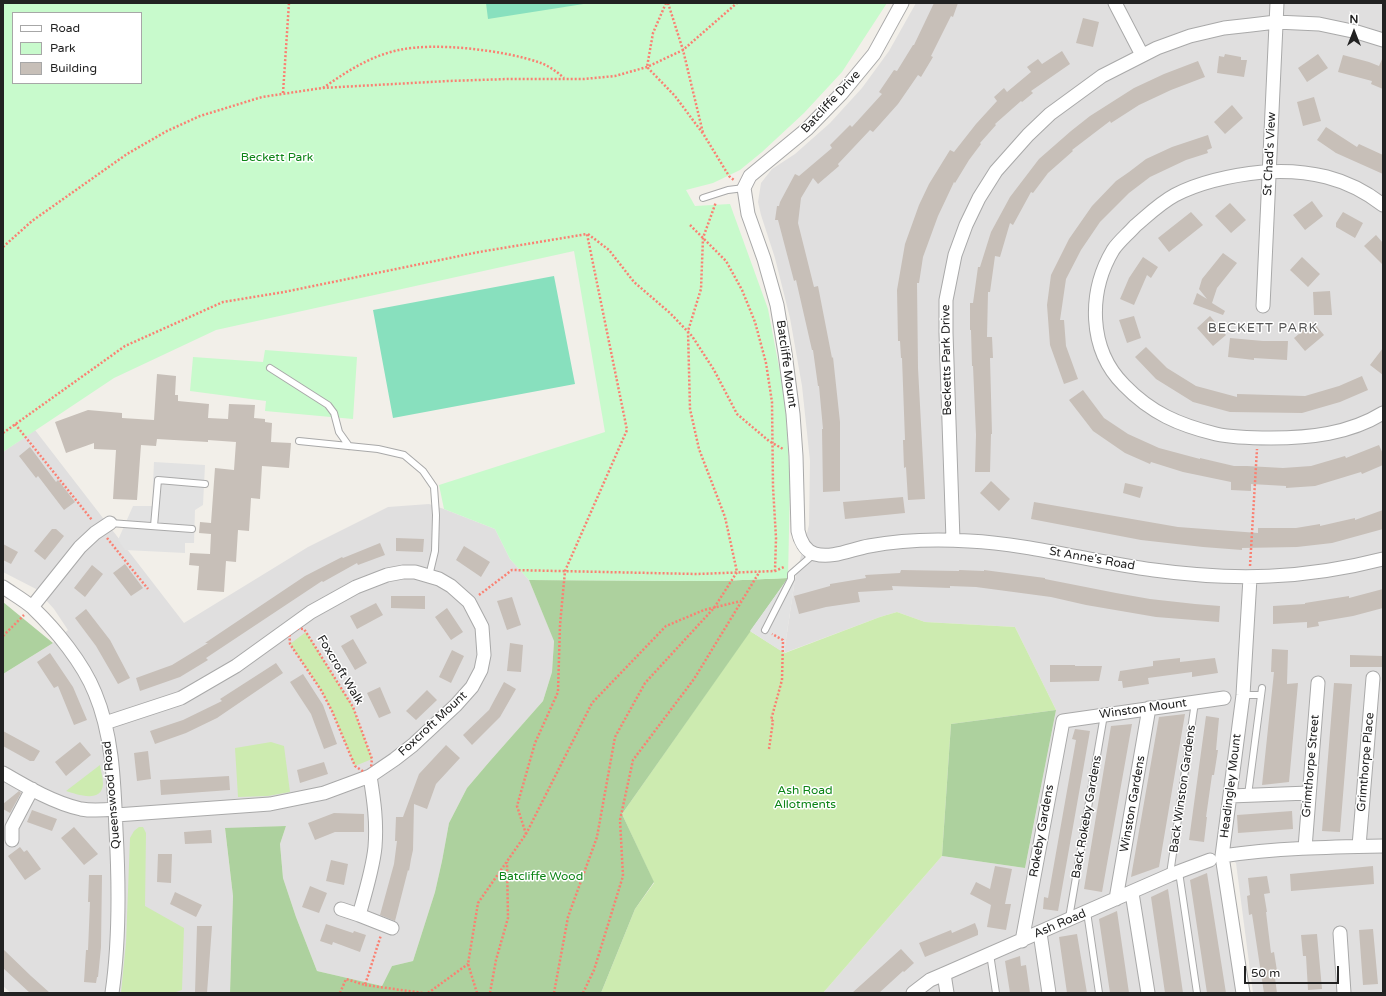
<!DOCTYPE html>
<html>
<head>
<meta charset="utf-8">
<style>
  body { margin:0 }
  #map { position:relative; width:1386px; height:996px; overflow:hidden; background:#f2efe9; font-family:"Varela Round",sans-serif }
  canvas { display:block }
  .frame { position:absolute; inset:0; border:4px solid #222; pointer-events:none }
  .legend { position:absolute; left:12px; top:12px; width:130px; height:72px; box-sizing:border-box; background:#fff; border:1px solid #a7a7a7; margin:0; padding:5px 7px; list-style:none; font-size:12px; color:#222 }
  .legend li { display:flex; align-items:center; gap:8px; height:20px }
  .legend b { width:20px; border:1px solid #a7a7a7 }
  .north { position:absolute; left:1334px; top:12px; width:40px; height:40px; -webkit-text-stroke:3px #fff; paint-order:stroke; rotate:0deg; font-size:11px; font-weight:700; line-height:16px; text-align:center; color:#222 }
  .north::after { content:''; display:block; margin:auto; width:14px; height:18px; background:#222; clip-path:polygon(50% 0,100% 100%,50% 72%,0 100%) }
  .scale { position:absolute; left:1244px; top:966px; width:95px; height:18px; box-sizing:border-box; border:2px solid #222; border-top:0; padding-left:5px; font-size:12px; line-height:14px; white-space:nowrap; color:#222; -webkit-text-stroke:3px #fff; paint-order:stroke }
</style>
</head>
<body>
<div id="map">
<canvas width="1386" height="996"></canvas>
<div class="frame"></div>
<ul class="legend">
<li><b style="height:5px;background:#fff"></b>Road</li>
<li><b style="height:11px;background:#c8facc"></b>Park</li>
<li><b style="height:11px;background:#c7bfb8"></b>Building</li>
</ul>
<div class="north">N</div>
<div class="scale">50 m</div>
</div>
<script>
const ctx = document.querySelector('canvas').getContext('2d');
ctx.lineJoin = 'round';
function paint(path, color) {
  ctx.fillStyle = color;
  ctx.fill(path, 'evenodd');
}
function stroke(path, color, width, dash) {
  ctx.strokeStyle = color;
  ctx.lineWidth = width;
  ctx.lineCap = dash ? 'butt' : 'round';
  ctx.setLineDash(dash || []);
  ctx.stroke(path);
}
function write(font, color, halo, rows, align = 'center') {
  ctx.font = font + ' "Varela Round",sans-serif';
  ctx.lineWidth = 3;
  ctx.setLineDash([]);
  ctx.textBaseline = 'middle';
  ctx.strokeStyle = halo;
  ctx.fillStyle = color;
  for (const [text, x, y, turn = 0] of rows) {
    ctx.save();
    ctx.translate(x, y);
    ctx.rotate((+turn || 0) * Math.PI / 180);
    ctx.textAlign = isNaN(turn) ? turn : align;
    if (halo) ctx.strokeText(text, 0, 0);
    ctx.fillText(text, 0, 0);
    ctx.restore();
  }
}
paint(new Path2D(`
  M916,3H1383V993H1253L1236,863L1217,849L1238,993H823L942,856L1025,868L1056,710L1015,627L925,622L897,612L880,617L784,653L795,579L809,525L810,461L802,386L790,318L775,258L761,215L758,202L761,183L772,169L795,154L830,123L862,88L889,51Z
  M35,430L184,623L308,547L388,507L429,504L444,509L495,529L510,559L529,580L554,640L552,672L543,701L490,761L467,788L449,823L442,861L435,892L413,961L392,966L382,986L317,971L296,917L283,878L280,844L286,826L225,829L233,896L230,993H11L3,986V674L53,643L68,630L54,609L36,589L3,572V452Z`), '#e0dfdf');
paint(new Path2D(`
  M897,612L925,622L1015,627L1056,710L951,724L942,856L823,993H601L635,909L654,883L622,814L750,631L785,653L880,617Z
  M306,632L353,707L372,759L355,766L332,711L321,690L290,644Z
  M271,742L284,746L290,792L268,796L238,797L235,748Z
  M100,765C101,771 103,778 103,784C102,804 76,794 66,791Z
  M139,827H143L146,833L145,906L184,928L182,990L173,993H121L126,943L130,838L134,831Z`), '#cdebb0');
paint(new Path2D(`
  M788,578L622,814L654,882L635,909L601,993H230L233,896L225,828L286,826L280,844L283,878L296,917L317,971L382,986L392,966L413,961L435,892L442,861L449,823L467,788L490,761L543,701L552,672L554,641L529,580L720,581Z
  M3,602L53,643L3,674Z
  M1056,710L1025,868L942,856L951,724Z`), '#add19e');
paint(new Path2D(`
  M3,3H887L842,72L804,113L762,152L740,170L713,183L686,190L695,206L730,204L768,309L785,399L790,482L788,578L720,581L529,580L510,559L495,529L444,509L439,485L605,432L574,251L216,330L114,378L3,452ZM13,13H141V83H13Z
  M265,350L357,357L353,419L265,411L266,401L190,391L193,357L263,362Z`), '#c8facc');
paint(new Path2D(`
  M486,3H590L488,19Z
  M554,276L575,384L393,418L373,310Z`), '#88e0be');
paint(new Path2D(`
  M154,462L205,465L203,505L195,510L194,543H185V553L125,550L118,540L133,506H152Z
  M788,578L795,579L784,653L750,631Z`), '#e2e2e2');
paint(new Path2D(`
  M934,3H958L953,17L951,16L931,56L933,57L921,77L918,75L898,104L873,132L870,130L838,164L839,166L818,184L813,178L801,198L798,223L814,287L818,286L832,358L833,357L840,422V491L823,492L822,429H823L819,386H818L813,350H812L796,280L794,281L778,220H775L777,206H779L780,202L795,174L799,176L832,148L830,145L850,125L852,127L882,94L879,92L894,70L897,71L913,45H914Z
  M1083,18L1099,22L1093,47L1076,43Z
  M1062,51L1070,64L1031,91L1033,93L1022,102L1021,101L995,124L996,125L980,143L981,144L969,160L955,183L954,182L947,197L938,216L923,257L919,283H917L918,368L925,499L908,500L906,467L904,468L903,440H905L902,358H901L900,341H898L897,290L905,244L919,205L929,184L950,150L954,152L976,124L997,101L994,97L1004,88L1007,92L1031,72L1027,67L1038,59L1042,64Z
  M1225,54L1241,57V60H1247L1244,77L1217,73L1219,56L1224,57Z
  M1318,54L1328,68L1307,82L1298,68Z
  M1343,55L1369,62L1379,66L1383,57V89L1371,84L1372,81L1338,72Z
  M1198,61L1205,77L1171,90L1139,105L1111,123L1110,121L1072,150L1073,151L1048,173L1033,193L1031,192L1013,225L1010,223L1000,257L995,256L990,292H988L987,337H992L993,358H990L992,434H991L990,472H975L976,435L973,366H972L971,330H970V303H973L978,267H980L991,232L1010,197L1039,159L1071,131L1090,116L1134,88L1164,74Z
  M1314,97L1321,121L1303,126L1297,102Z
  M1232,105L1243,118L1225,134L1214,122Z
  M1326,127L1357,147L1359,144L1383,155V174L1336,153L1317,140Z
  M1208,135L1212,148L1207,150L1208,153L1186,160L1150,177L1129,193L1100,222L1081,250L1066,279L1060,320H1064L1066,346L1078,379L1064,384L1050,345L1047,305L1051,275L1069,239L1092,206L1116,181L1129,172L1146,159L1172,147Z
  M1312,201L1323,216L1305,230L1293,215Z
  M1230,203L1246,220L1231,233L1215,216Z
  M1191,212L1203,225L1169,252L1158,238Z
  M1343,212L1363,223L1355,238L1336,227V223Z
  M1376,235L1383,243V265L1364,246Z
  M1223,253L1237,263L1217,288L1212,303L1225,311L1223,315L1193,304L1197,293L1207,299L1199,289L1202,279Z
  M1143,257L1158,267L1151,278L1147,275L1134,305L1120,299L1129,278Z
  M1302,257L1320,274L1308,287L1290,270Z
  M1330,291L1332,315H1314L1313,292Z
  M1134,316L1141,338L1127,343L1119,320Z
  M1210,316L1226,335L1213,346L1197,328Z
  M1313,322L1324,335L1305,351L1294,338Z
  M1230,338L1263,341H1288L1287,360L1254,358V360L1228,357Z
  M1146,347L1167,368L1196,386L1237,397V394L1305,396L1339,386L1362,376L1368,390L1340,402L1302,413L1230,412L1193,402L1156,379L1135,357Z
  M1383,348V375L1370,365Z
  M157,374L176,376L175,395H178V401L209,404L208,418L228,419L229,404L255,405L254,418L265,419V422L272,423L271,442L291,443L289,468L262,466L260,499L251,498L249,531L238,530L236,562L226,561L224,592L197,590L199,566L189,565L190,553L210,554L211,534L199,533L200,522L211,523L215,468L234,470L236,442L208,440V442L157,439L156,446L141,445L137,500L113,499L116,450L94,449V443L66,453L55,422L88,410L122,413V418L154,420Z
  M1083,390L1104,418L1128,434L1159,448L1200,459V458L1234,466H1247L1283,468L1311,466L1345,456L1346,458L1379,445L1383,454V465L1362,474L1361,472L1315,486L1286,488V486L1251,484V491L1231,490V482L1183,472L1151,462L1150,464L1125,453L1093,431L1069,400Z
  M30,447L56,482L58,480L75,502L64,510L38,476L36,478L19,456Z
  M991,481L1010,499L999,511L980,493Z
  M1125,483L1143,487L1140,498L1123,493Z
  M903,497L905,513L845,519L843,502Z
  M1034,502L1178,527L1258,533V528H1296L1320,524V526L1355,518V520L1383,510V529L1332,543L1297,547L1242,548V550L1203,547L1141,540L1031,519Z
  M52,529H56L64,536L45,560L34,551Z
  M396,538L424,539L423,552L396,551Z
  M380,543L385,555L358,565L357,563L323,582L322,581L206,658L208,660L180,677L140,691L136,678L172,665L208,643H205L305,576L342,557L343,558Z
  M3,544L18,552L11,564L3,560Z
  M464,546L490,562L481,577L456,560Z
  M125,564L143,588L131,596L113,573Z
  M92,565L103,574L85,597L74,588Z
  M901,570L959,571V570L984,571V570L1045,578V579L1116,593L1150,599L1195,604L1220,606L1219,622L1156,617L1086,605L1051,597L976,587L950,586V588L892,586L893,590L858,592L860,602L826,607L799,614L794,596L830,586V584L866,578L865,575L900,573Z
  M1383,589V608L1353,616L1318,622L1319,626L1307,628V622L1273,624V606L1305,604V603L1349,596V598Z
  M391,596H425V609L391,608Z
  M512,597L521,625L507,630L497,601Z
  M376,603L383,615L357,629L350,616Z
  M447,608L463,632L451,640L435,617Z
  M86,609L110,640L130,678L118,684L96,646L75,618Z
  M353,639L367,663L355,670L341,646Z
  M510,643L523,645L521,672L507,671Z
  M1272,649L1288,650L1287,684L1298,683L1289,782L1262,785L1274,672H1271Z
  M452,650L464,656L451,683L439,677Z
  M50,653L73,687L87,720L74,725L58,686L54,688L37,662Z
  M1350,655L1383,656V667H1350Z
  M1180,658V662L1215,658L1218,673L1192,677V672L1148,678L1149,684L1123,688L1122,681H1118L1120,671L1153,666V661Z
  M276,663L283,673L217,718L186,733L155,744L150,731L183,720L222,701L220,699Z
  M1050,665H1075V666H1102L1099,681L1050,682Z
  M303,674L323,705L337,744L324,749L311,714L290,682Z
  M504,682L516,689L500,717L472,745L463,735L489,710Z
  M1334,683L1352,684L1340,832L1322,831Z
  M380,687L391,713L379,718L367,693Z
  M427,690L437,700L416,720L406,711Z
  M1185,714L1159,867L1131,877L1159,717Z
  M1206,716L1219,718L1216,750H1218L1214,775H1212L1206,817H1207L1204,842L1189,840Z
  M1132,724L1102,892L1084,889L1111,726Z
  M1075,729L1090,731L1058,911L1043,909L1044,897L1048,898L1076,740L1072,739Z
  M3,731L40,751L34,761H30L3,746Z
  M80,742L91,755L66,776L55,762Z
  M446,745L460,758L436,784L427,809L414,804L413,850L411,859L409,871L408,870L395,921L380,915L394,864L397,841H395L396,817H403L419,774Z
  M148,751L151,779L137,781L134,753Z
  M324,762L328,774L300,783L297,770Z
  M229,776L230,790L161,795L160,780Z
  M19,791L21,793L10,813L3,809V804Z
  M32,810L57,819L52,831L27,822Z
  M1292,811L1293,829L1238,833L1237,815Z
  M334,813L364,814V832H335L315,840L308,823Z
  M74,827L98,854L84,865L61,838Z
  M211,830L212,843L185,844L184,832Z
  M20,847L24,852L27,850L41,869L25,880L8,856Z
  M158,854H172L171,883L157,882Z
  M331,860L348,864L344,885L326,881Z
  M995,866L1012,869L1005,904H1011L1006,930L987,927L991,905L970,894L976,882L990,889Z
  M1373,866L1374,884L1291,891L1290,874Z
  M1207,873L1226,993H1207L1190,880Z
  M89,875H102L101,947L98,977H97L96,983L84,982L86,950H88L90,902H88Z
  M1267,876L1270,893L1264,894L1267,912H1266L1271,953L1274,952L1278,977L1275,978L1277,993H1264L1252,914L1249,915L1247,896L1250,895L1248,878Z
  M310,886L327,893L319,913L302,907Z
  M1168,889L1183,993H1165L1151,897Z
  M175,892L202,905L196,917L170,904Z
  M1117,911L1129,993H1110L1099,919Z
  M975,923L978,931V935L925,957L919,943L951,930L952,933Z
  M326,924L353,933L354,931L366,935L360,952L333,942L332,945L320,941Z
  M197,926H212L207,993H195Z
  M1373,929L1378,984L1363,985L1359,930Z
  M1077,934L1087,993H1067L1059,937Z
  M1317,934L1322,989L1308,990L1306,956H1303L1301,935Z
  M3,949L31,976L50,993H30L3,968Z
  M901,949L914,963L904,972L903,971L879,993H852Z
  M1020,956L1021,966L1026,965L1030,993H1010L1005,961Z`), '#c7bfb8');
const service = new Path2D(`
  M703,198L728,190L744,188
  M270,368L328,405L334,413L339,432L349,446
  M299,441L378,449L404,455L423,471L434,487L436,515L435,551L429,576
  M110,523L192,529
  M154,526L158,480L205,484
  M765,630L791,579V574L814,554
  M1243,695H1261
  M1248,795L1262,688
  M1179,872L1197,993
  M1170,874L1195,702
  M1087,912L1099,993
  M1069,918L1104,715
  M990,954L996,993`);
const minor = new Path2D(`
  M902,3L874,54L841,94L807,129L750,176L744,188L748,214L764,259L777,305L785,353L793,414L796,456L798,531C800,540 805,551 815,554C832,559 852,549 869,546C901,540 936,539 969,541C1031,544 1092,562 1154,570C1234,581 1305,579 1383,559
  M1115,3L1142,55
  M1383,205C1347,177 1308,169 1263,172C1233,175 1202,181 1175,195C1160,203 1148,215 1135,226C1128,234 1119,241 1113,250C1088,292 1088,349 1124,385C1151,413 1179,425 1216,434C1234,438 1253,438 1271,438C1309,438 1349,434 1383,413
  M1263,306L1277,3
  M953,540L946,333V300L955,255L966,225L979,198L996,171L1028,135L1050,114L1102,76L1157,48L1190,36L1224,28L1251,25L1276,22L1319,24L1357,32L1383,40
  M3,587C13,594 24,600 33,608C56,630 83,663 95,693C113,736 114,784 116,830C119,884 120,939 112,993
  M32,607L80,547L95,533L110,523
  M105,723L181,698L236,666L311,612L356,587L387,575L403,572H415L439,579L451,586L469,602L482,627L484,655L481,670L472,687L456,705L413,745L395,759L370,776L324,793L270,804L116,815
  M3,773C27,787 54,803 81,809C92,811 105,810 115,809
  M1230,796L1309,793
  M12,840V827L32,789
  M1359,846L1373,678
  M1305,848L1318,683
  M1222,856C1275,848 1329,847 1383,846
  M1132,893L1148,993
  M1116,899L1149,708
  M341,909L359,915C365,894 373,868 375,847C377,822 374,801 370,776
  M359,915L392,928
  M1040,933L1049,993
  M1340,933L1344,993
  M1022,941L1063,721L1224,698
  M944,974L947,993
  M913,993L930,980L944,974L1170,875L1210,860
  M1243,993L1222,856L1243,695L1250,578`);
stroke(service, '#a9a9a9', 8);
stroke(minor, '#a9a9a9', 15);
stroke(new Path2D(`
  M666,3L653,33L647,67L675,96L704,135L729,176L734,180
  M668,3L683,50L703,133
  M323,88C346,72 370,56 399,50C436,42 504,50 541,63C549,66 557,72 564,78
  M283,93L289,3
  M690,225L726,261L742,290L755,322L766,363L772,402L773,487L776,538L775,571
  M588,234L609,250L634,282L670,313L692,336L714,370L737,414L769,441L783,449
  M3,247L32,221L127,154L167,131L200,116L262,97L322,88L448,81L508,79H584L615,76L647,67L683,50L737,3
  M15,424L92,520
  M3,433L125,346L223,302L284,292L479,252L587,234L627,430L565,571L560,625L558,692L535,743L517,806L526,834
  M107,538L148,589
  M1250,566L1257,449
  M479,595L512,570L697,574L775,571L784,567
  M289,628L304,629L353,707L372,759L370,776L355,766L332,711L321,690L290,644Z
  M3,636L24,615
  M769,749L773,721L771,720L782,680L783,640L772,634
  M365,985L423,993
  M340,993L346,979L365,985L381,935
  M428,993L468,964
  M477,993L468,964L478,903L526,834L592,703L666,626L704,610L741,601
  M490,993L496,960L508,918L507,862
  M554,993L568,917L597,837L615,737L645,683L714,608L737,572L725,517L699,449L690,409L688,331L701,289L703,238L716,202
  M583,993L594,970L623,876L620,820L633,760L694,679L760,571`), '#fa8072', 2.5, [2, 2]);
stroke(service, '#fff', 6);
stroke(minor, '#fff', 13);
write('12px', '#222', '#fff', [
  ["Batcliffe Drive",831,102,-47],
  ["St Chad's View",1270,154,-87],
  ["Becketts Park Drive",947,360,-91],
  ["Batcliffe Mount",786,364,82],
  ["St Anne's Road",1092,559,10],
  ["Foxcroft Walk",340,670,59],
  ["Winston Mount",1143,709,-8],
  ["Foxcroft Mount",433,724,-43],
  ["Grimthorpe Place",1366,762,-85],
  ["Grimthorpe Street",1311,766,-85],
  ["Headingley Mount",1231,786,-83],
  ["Back Winston Gardens",1183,789,-82],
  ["Queenswood Road",112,795,-95],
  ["Winston Gardens",1133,804,-80],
  ["Back Rokeby Gardens",1087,817,-80],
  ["Rokeby Gardens",1042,831,-80],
  ["Ash Road",1060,924,-23]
]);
write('12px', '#0c8416', '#fff', [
  ["Beckett Park",277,158],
  ["Ash Road",805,791],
  ["Allotments",805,805],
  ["Batcliffe Wood",541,877]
]);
ctx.letterSpacing = '1px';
write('13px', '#555', '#fff', [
  ["BECKETT PARK",1263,329]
]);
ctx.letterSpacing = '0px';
</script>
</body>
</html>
